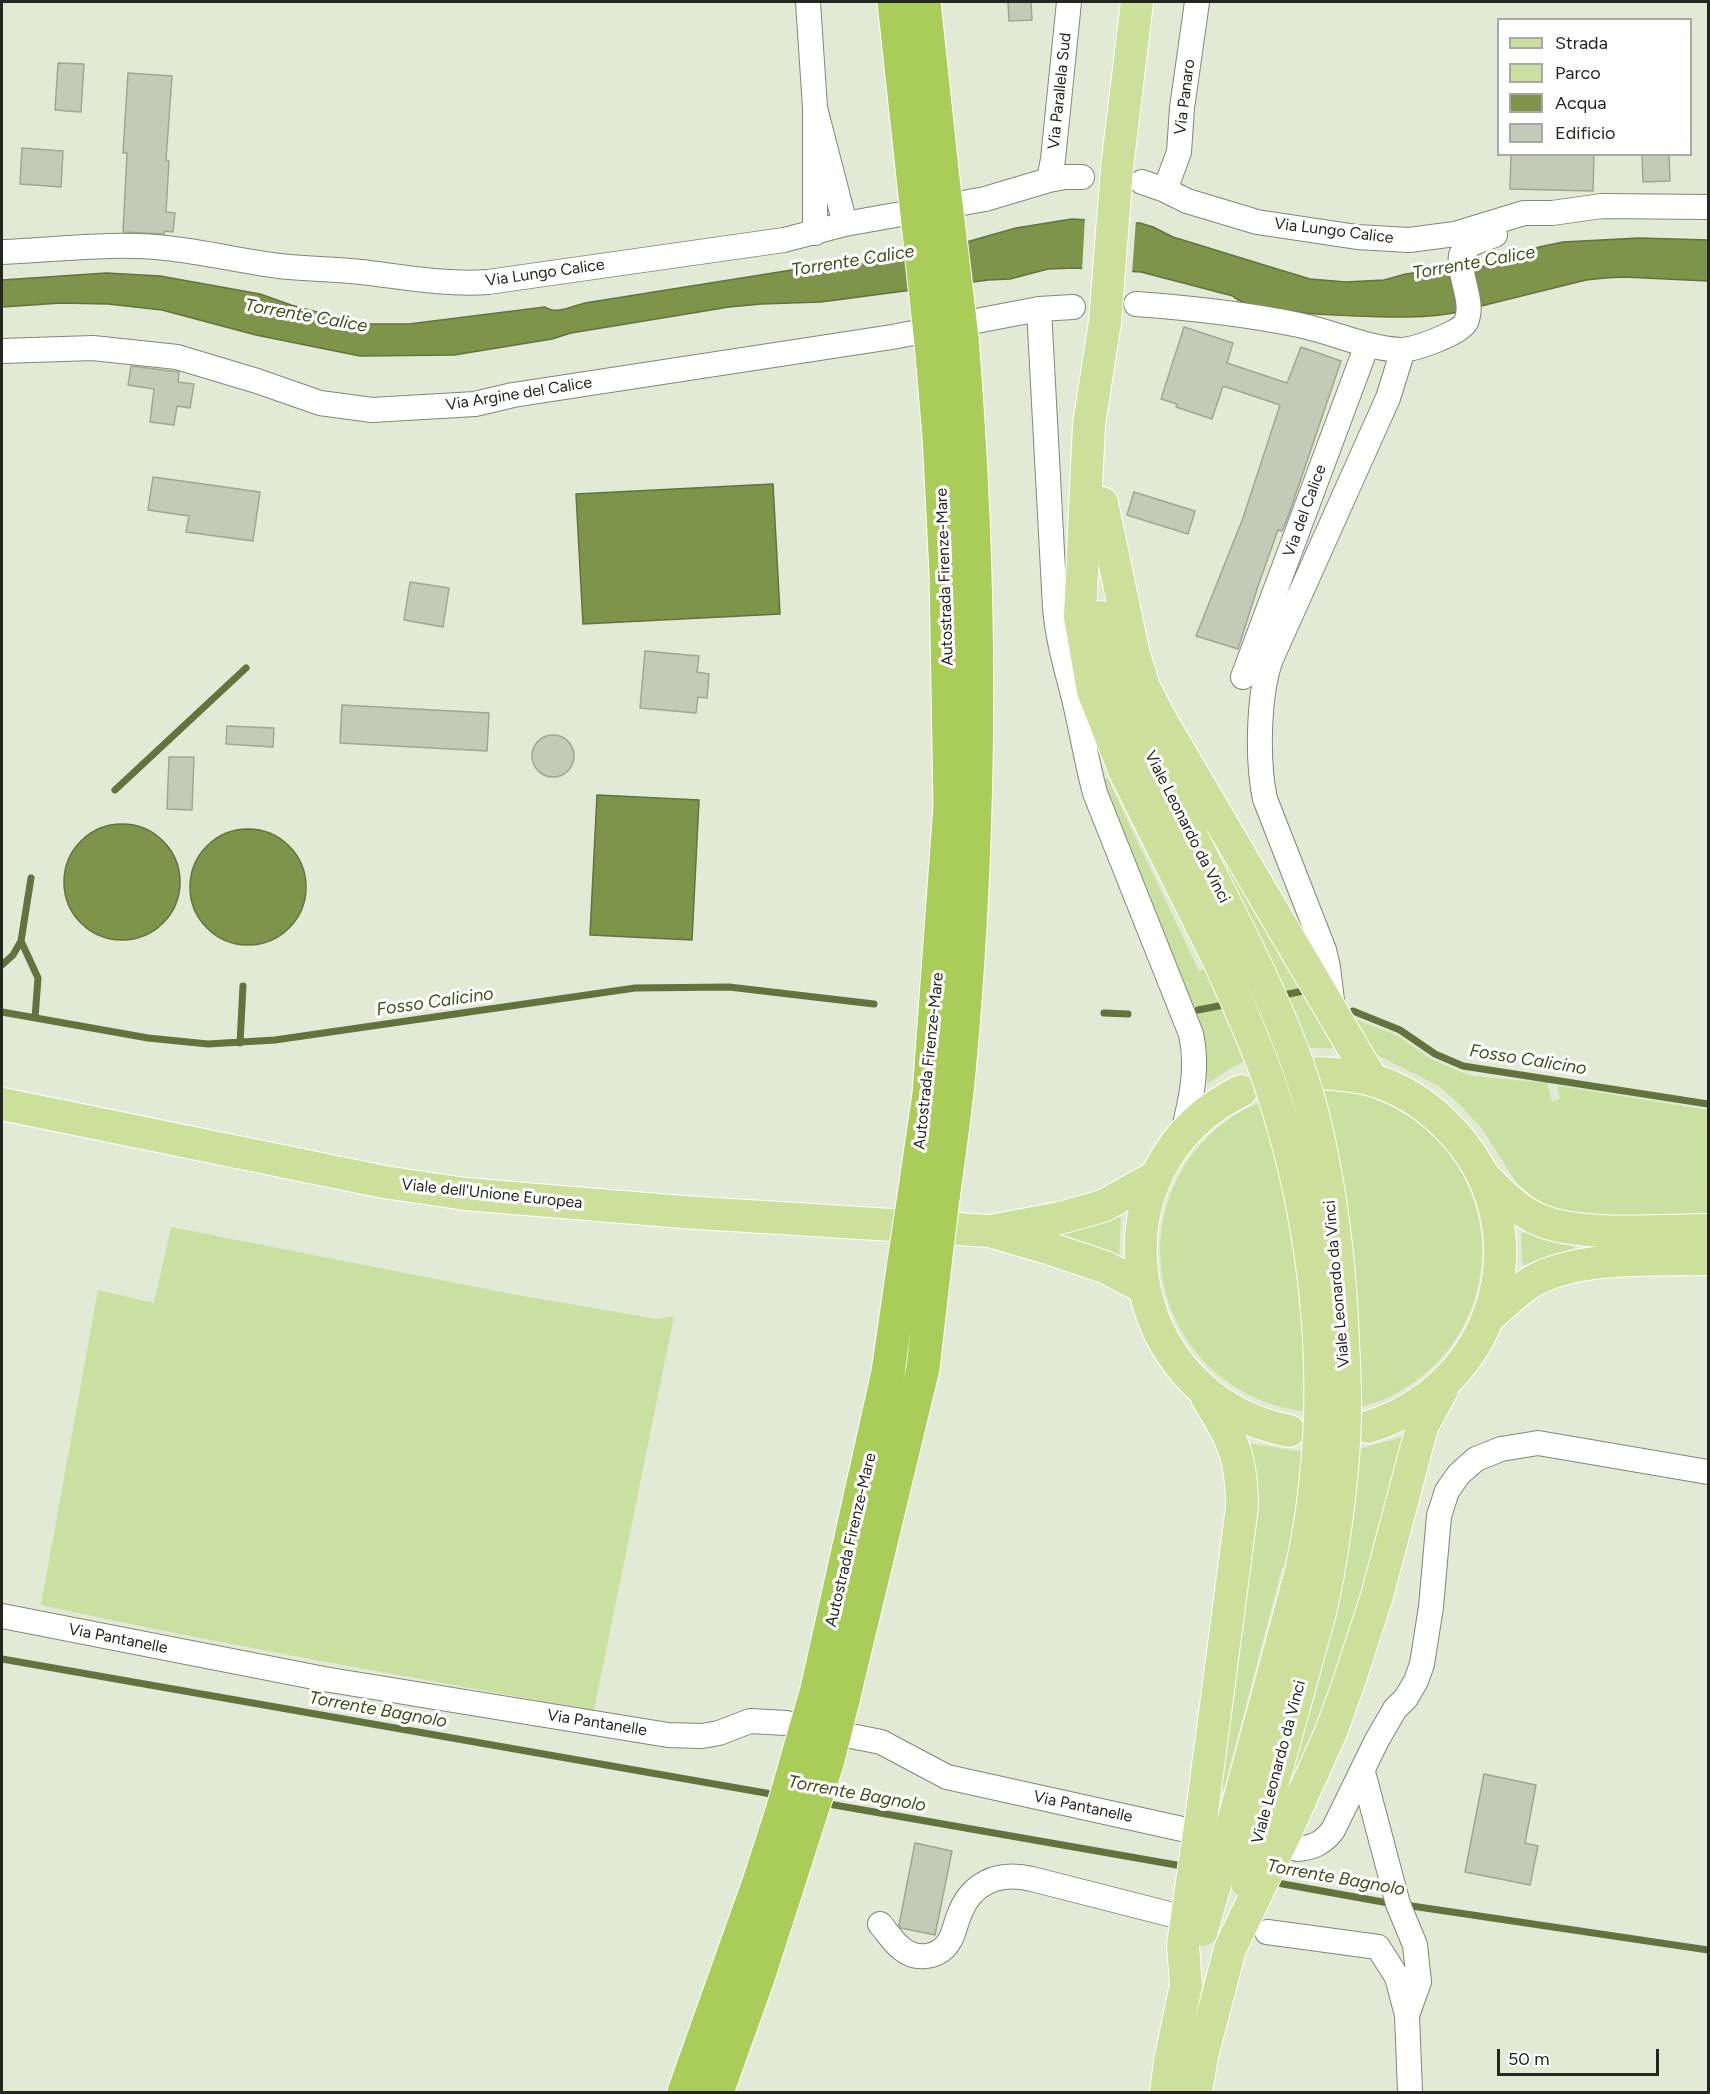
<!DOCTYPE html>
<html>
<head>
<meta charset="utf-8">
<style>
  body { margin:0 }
  #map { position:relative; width:1710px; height:2094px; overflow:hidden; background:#e2e9d5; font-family:Figtree,sans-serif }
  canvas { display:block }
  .frame { position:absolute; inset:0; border:3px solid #242720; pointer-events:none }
  .legend { position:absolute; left:1497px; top:18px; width:195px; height:138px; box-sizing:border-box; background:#fff; border:2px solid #a7a9a6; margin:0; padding:8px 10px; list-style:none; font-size:18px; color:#242720 }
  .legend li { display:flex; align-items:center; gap:12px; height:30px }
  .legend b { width:30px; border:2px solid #a7a9a6 }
  .scale { position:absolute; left:1497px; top:2049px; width:162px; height:27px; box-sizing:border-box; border:3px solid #242720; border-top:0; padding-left:8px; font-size:18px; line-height:21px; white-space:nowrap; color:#242720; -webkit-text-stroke:4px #fff; paint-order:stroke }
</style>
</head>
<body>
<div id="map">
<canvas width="1710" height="2094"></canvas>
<div class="frame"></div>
<ul class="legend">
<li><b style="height:8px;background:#cce09b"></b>Strada</li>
<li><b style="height:16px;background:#cae0a0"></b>Parco</li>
<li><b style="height:16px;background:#7d944a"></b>Acqua</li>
<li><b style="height:16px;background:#c3cab7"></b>Edificio</li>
</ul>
<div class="scale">50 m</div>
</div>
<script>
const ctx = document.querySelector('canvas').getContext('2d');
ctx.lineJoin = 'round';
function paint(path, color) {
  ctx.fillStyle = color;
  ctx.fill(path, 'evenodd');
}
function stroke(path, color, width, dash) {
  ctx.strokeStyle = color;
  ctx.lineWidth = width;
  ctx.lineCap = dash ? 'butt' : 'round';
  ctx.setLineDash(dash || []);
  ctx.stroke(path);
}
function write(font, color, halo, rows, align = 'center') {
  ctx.font = font + ' Figtree,sans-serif';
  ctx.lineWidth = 6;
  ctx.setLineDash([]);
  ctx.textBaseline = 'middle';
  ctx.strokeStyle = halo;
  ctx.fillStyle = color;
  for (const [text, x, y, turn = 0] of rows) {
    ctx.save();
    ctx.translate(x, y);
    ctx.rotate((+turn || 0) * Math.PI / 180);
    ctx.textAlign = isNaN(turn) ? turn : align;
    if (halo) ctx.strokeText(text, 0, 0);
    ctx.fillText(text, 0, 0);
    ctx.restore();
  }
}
paint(new Path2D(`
  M1168,756L1336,1048C1319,1049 1302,1047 1285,1049C1256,1052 1233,1066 1209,1083H1207L1205,1046L1114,814L1103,779H1108L1199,971L1258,942Z
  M1348,1016L1398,1036L1431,1059L1458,1071L1472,1076L1547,1083L1552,1102L1560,1099L1557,1088L1560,1086L1708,1110V1215L1606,1216L1564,1213L1538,1202L1516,1182L1482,1129L1461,1106L1439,1086L1371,1052Z
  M1160 1251a161 161 0 1 1 322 0a161 161 0 1 1-322 0Z
  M1119,1217L1121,1218L1119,1257L1058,1234Z
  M171,1227L517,1295L657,1319L674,1316L594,1710C409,1677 224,1645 41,1605L98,1290L154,1303Z
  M1526,1231L1544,1239L1572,1244L1575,1248L1525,1265L1522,1262L1521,1234Z
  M1402,1437L1339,1676L1284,1799L1343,1576L1282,1568L1224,1789L1220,1790L1247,1443L1311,1453L1352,1451Z`), '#cae0a0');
const water = new Path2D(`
  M1072,219L1140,223L1153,227L1173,237L1264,265L1310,279L1346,282L1384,280L1406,274L1435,270L1453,273L1482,267L1539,247L1563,242L1639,238L1708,240V281L1624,277L1605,278L1586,280L1481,306L1475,309C1460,312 1445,315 1429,316C1399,319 1250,316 1233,296L1141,272L1074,268L1048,269L1010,279L988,280L821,302L761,304L729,307L571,333L552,339L454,355L360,356L256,335L162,310L108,304L61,303L2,307V280L106,273L160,276L260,294L291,305L335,317L370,324H409L545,307C557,315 572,306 585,303L867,258L903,260L1016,228Z
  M773,484L780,614L583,624L576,494Z
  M597,795L699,800L692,940L590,935Z
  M64 882a58 58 0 1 1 116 0a58 58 0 1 1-116 0Z
  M190 887a58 58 0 1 1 116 0a58 58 0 1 1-116 0Z`);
paint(water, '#7d944a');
stroke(water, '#62733d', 1.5);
paint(new Path2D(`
  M1085,216L1136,220L1132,274L1082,271Z`), '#e2e9d5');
stroke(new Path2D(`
  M115,790L246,668
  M31,878L21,941L38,978L35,1018
  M2,965L13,955L21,941
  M1279,996L1303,991
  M1198,1010L1229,1004
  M1353,1011L1400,1030L1435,1054L1463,1066L1708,1104
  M2,1012L148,1038L208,1044L275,1040L635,988L729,987L874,1004
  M1104,1013L1128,1014
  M240,1043L243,986
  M2,1659L777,1795
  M823,1803L1188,1867
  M1272,1882L1394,1904
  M1405,1905L1708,1950`), '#62733d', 7);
const building = new Path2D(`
  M1008,2H1031L1032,20L1009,21Z
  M58,63L84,64L81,112L55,110Z
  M128,73L172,76L166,160L169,161L166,212L175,213L173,232L165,231L164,234L123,232L127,153H123Z
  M22,148L63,151L61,187L20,184Z
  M1511,154H1594L1593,191L1510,189Z
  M1642,154H1669L1670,181L1643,182Z
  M1184,327L1233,343L1227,363L1287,383L1301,347L1341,361L1289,514L1282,531L1278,530L1259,583L1238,649L1196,636L1243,518L1280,405L1223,386L1212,419L1176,407L1177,404L1161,399Z
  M131,366L179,372L178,382L194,384L190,408L177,406L174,425L150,422L154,389L128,385Z
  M153,477L260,492L253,541L186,532L189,516L148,510Z
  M1134,492L1195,511L1188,534L1127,515Z
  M410,582L449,588L443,627L404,620Z
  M645,651L699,656L697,672L709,674L707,698L698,697L696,713L640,708Z
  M342,705L489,713L487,751L340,743Z
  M227,726L274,728L273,747L226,744Z
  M532 756a21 21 0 1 1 42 0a21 21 0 1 1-42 0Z
  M169,757H194L192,810L167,809Z
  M1484,1774L1536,1785L1525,1843L1538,1846L1530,1885L1465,1872Z
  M915,1843L952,1851L935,1935L901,1928L899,1925Z`);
paint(building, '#c3cab7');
stroke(building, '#9fa693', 1.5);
const minor = new Path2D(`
  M808,2L815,108
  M1049,180L1053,159L1069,2
  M1142,182L1165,190L1187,201L1257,222L1357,237L1409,240L1455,234L1524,213H1552L1602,206L1708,207
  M1165,190L1179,152L1182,108L1197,2
  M815,233V108L845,224
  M2,252C56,250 112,242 166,248C204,252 241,261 279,266C306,269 334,269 361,272C403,277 446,285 488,282L784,240L845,224L985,199L1049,180L1065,177H1082
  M1136,304C1191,308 1246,314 1299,325C1333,332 1365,348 1400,350C1413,350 1460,334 1466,322C1475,302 1458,276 1461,255C1467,243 1483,239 1495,235
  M1039,309L1055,608C1058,642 1067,670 1075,703C1082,733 1087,763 1095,793L1191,1034C1199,1070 1190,1103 1182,1137
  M2,351L93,348L177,357L257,381L320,403L372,410L475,404L513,395L892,337L1039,309L1073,307
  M1243,677L1367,345
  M1333,1009L1328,967L1324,950L1265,799C1257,762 1258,694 1271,659L1388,398L1403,350
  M2,1616L324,1679L668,1735L702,1736L719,1733L750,1721L786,1723L881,1742L947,1777L1182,1829
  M1363,1772L1398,1904L1415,1945L1419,1982L1407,2015
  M1297,1849C1313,1848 1323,1843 1333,1830L1377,1740L1395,1709L1406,1698L1416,1681L1422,1664L1431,1607L1439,1516L1447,1491L1459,1474L1476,1459L1501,1449L1538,1443L1708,1472
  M880,1924C887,1932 893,1942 902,1949C917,1961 940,1958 950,1940C954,1933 955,1926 958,1918C970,1883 997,1871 1032,1879L1169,1914
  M1267,1932L1378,1947L1397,1977L1407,2015L1410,2092`);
const major = new Path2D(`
  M1117,168L1137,2
  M1105,322L1089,424L1080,617L1093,691L1124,770L1219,961
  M1102,503L1134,655L1144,687L1161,720L1372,1080
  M1102,617L1105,641L1119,690L1247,947
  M1318,1073C1336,1074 1354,1075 1372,1080C1400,1088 1425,1104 1445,1124C1546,1222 1501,1387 1368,1427
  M1241,1091C1084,1168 1120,1398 1289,1431
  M2,1104L384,1182L465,1194L683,1212L989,1231L1051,1249L1105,1267L1143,1287
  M1485,1177C1500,1193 1515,1208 1535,1218C1573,1238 1664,1230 1708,1230
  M996,1230L1060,1218L1103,1206L1157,1176
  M1488,1318C1502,1306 1515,1292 1531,1282C1577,1255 1655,1260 1708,1259
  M1202,1812L1242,1507C1242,1458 1233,1439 1207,1398
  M1234,1819L1301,1571
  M1261,1826L1320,1613L1328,1574
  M1286,1832L1331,1732L1350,1679L1377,1596L1422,1427L1442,1390
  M1166,2092L1170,2061L1186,1985
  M1196,2092L1202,2056L1230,1949`);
const highway = new Path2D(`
  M894,2L914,186
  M924,2L943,179
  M914,1196L929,1094L950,806L946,573L939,436L931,343
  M943,1198C949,1156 955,1114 959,1072C982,829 982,582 962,338
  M817,1689L888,1372L904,1262
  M843,1700L923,1368L935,1264
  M684,2092L759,1882
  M717,2092L757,1981L787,1888`);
stroke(minor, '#818876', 26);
stroke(major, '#fff', 34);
stroke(highway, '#fff', 35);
stroke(minor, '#fff', 24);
stroke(major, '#cce09b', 32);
stroke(highway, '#aacc58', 33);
const majorBridge = new Path2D(`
  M1105,322L1117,168
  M1247,947C1272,999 1296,1051 1311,1107C1329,1176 1338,1246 1342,1317C1343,1350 1346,1384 1345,1417C1344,1470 1337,1522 1328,1574
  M1219,961C1237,1002 1257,1044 1271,1087C1313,1214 1330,1352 1315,1486C1312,1514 1307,1543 1301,1571
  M1247,1882L1261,1826
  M1202,1930L1234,1819
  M1230,1949L1286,1832
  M1186,1985L1183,1945L1202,1812`);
const highwayBridge = new Path2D(`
  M943,179L962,338
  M914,186L931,343
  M904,1262L914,1196
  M935,1264L943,1198
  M759,1882L782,1811L817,1689
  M787,1888L828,1760L843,1700`);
stroke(majorBridge, '#fff', 34, []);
stroke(highwayBridge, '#fff', 35, []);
stroke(majorBridge, '#cce09b', 32);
stroke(highwayBridge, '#aacc58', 33);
write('16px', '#242720', '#fff', [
  ["Via Parallela Sud",1060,91,-84],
  ["Via Panaro",1185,97,-83],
  ["Via Lungo Calice",1334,231,7],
  ["Via Lungo Calice",545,273,-8],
  ["Via Argine del Calice",519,394,-9],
  ["Via del Calice",1305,511,-70],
  ["Autostrada Firenze-Mare",945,577,-92],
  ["Viale Leonardo da Vinci",1187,827,63],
  ["Autostrada Firenze-Mare",929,1061,-84],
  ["Viale dell'Unione Europea",492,1194,6],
  ["Viale Leonardo da Vinci",1337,1284,-95],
  ["Autostrada Firenze-Mare",851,1540,-77],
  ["Via Pantanelle",118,1639,11],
  ["Via Pantanelle",597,1723,9],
  ["Viale Leonardo da Vinci",1279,1762,-75],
  ["Via Pantanelle",1083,1807,12]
]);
write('italic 18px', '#41501a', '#fff', [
  ["Torrente Calice",853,261,-9],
  ["Torrente Calice",1474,263,-10],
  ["Torrente Calice",306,316,10],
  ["Fosso Calicino",435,1002,-8],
  ["Fosso Calicino",1528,1060,9],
  ["Torrente Bagnolo",378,1710,10],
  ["Torrente Bagnolo",857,1794,10],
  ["Torrente Bagnolo",1336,1878,10]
]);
</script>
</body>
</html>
